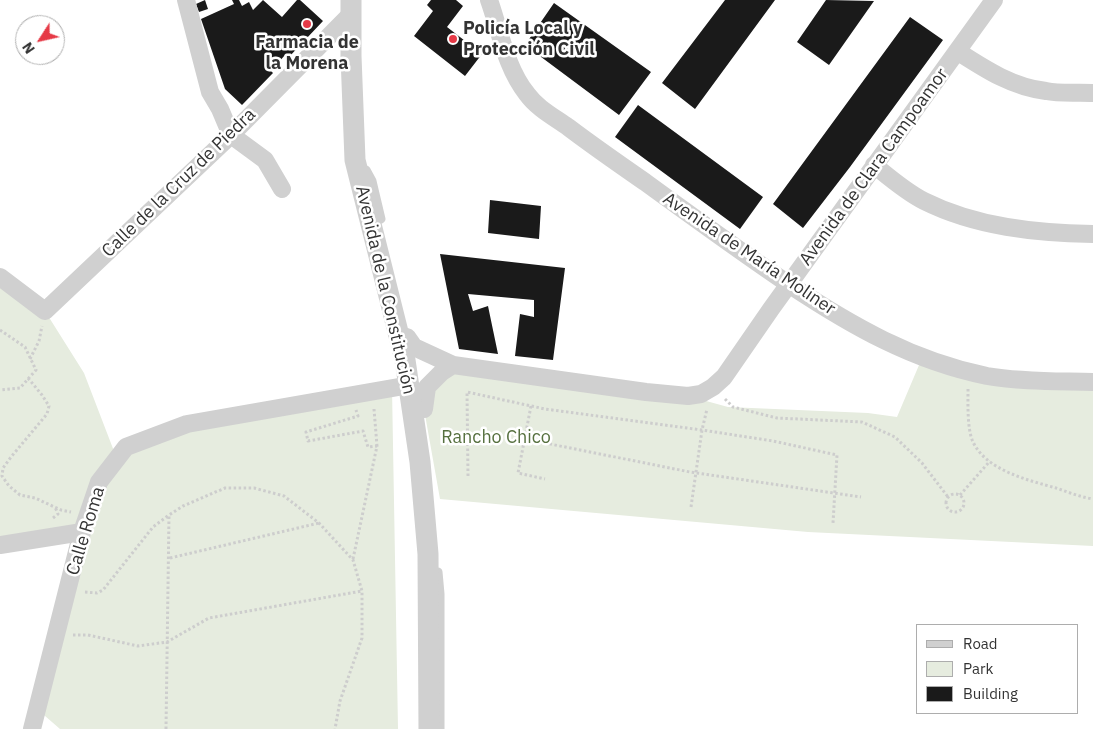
<!DOCTYPE html>
<html>
<head>
<meta charset="utf-8">
<style>
  body { margin:0 }
  #map { position:relative; width:1093px; height:729px; overflow:hidden; background:#fff; font-family:"IBM Plex Sans",sans-serif }
  canvas { display:block }
  .legend { position:absolute; left:916px; top:624px; width:162px; height:90px; box-sizing:border-box; background:#fff; border:1px solid #adadad; margin:0; padding:6px 9px; list-style:none; font-size:15px; color:#333 }
  .legend li { display:flex; align-items:center; gap:10px; height:25px }
  .legend b { width:25px; border:1px solid #adadad }
  .north { position:absolute; left:15px; top:15px; width:50px; height:50px; box-sizing:border-box; background:#fff; border:1px solid #adadad; border-radius:50%; rotate:235deg; font-size:14px; font-weight:700; line-height:20px; text-align:center; color:#333 }
  .north::after { content:''; display:block; margin:auto; width:18px; height:22px; background:#e63946; clip-path:polygon(50% 0,100% 100%,50% 72%,0 100%) }
</style>
</head>
<body>
<div id="map">
<canvas width="1093" height="729"></canvas>
<ul class="legend">
<li><b style="height:6px;background:#d0d0d0"></b>Road</li>
<li><b style="height:14px;background:#e6ecdf"></b>Park</li>
<li><b style="height:14px;background:#1a1a1a"></b>Building</li>
</ul>
<div class="north">N</div>
</div>
<script>
const ctx = document.querySelector('canvas').getContext('2d');
ctx.lineJoin = 'round';
function paint(path, color) {
  ctx.fillStyle = color;
  ctx.fill(path, 'evenodd');
}
function stroke(path, color, width, dash) {
  ctx.strokeStyle = color;
  ctx.lineWidth = width;
  ctx.lineCap = dash ? 'butt' : 'round';
  ctx.setLineDash(dash || []);
  ctx.stroke(path);
}
function write(font, color, halo, rows, align = 'center') {
  ctx.font = font + ' "IBM Plex Sans",sans-serif';
  ctx.lineWidth = 5;
  ctx.setLineDash([]);
  ctx.textBaseline = 'middle';
  ctx.strokeStyle = halo;
  ctx.fillStyle = color;
  for (const [text, x, y, turn = 0] of rows) {
    ctx.save();
    ctx.translate(x, y);
    ctx.rotate((+turn || 0) * Math.PI / 180);
    ctx.textAlign = isNaN(turn) ? turn : align;
    if (halo) ctx.strokeText(text, 0, 0);
    ctx.fillText(text, 0, 0);
    ctx.restore();
  }
}
paint(new Path2D(`
  M0,277L45,311L84,373L117,459L187,424L392,388L398,729H60L37,709L82,533L0,545Z
  M922,358L943,365L1093,382V546L808,532L440,499L424,409L442,372L688,396L728,407L868,413L897,417Z`), '#e6ecdf');
paint(new Path2D(`
  M205,0L208,9L199,12L196,4Z
  M232,0H239L242,6L249,2L253,10L263,0L282,17L297,0H300L323,21L288,58L285,55L271,71L273,73L242,105L225,89L201,19L234,4Z
  M431,0H456L463,6L447,27L482,54L465,76L414,36L433,11L427,5Z
  M725,0H775L695,109L662,83Z
  M826,0L874,1L829,65L797,42Z
  M554,3L651,72L619,115L525,45Z
  M910,17L943,40L850,167L803,228L773,204Z
  M638,105L763,197L740,229L615,137Z
  M490,200L541,206L539,239L488,233Z
  M440,254L565,268L553,360L515,356L520,314L534,317V300L468,294L473,311L488,306L498,354L459,349Z`), '#1a1a1a');
stroke(new Path2D(`
  M0,330L25,347L36,370L20,388L0,390
  M30,359L39,341L42,326
  M28,378L42,395L49,406L47,414L11,457L3,468L2,476L9,486L20,495L35,498L61,510L71,512
  M968,389C968,404 967,429 973,442C987,471 1028,480 1056,488C1068,492 1080,497 1093,499
  M725,399L733,407L777,418L862,422L895,437L922,463L948,497
  M531,406L518,473L545,479
  M374,409L377,446
  M525,439L690,472L861,497
  M468,476L467,392L545,409L702,430L773,441L837,455L833,523
  M946 503a9 9 0 1 1 18 0a9 9 0 1 1-18 0Z
  M960,495L990,461
  M691,507L702,430L707,409
  M53,518L58,514L55,507
  M170,558L319,523
  M353,559L377,446L368,447L363,431L308,441L306,432L358,416L356,410
  M85,592L97,593L103,590L153,527L169,515
  M73,635H88L138,646L167,642L209,618L362,591
  M166,729L169,515L183,506L225,488H254L284,496L319,523L353,560L362,591V638L340,701L335,729`), '#cdcdcd', 3, [2.5, 2.5]);
stroke(new Path2D(`
  M366,170L372,181L381,219
  M438,572L440,594V729`), '#d0d0d0', 9);
stroke(new Path2D(`
  M186,0L210,92L220,109L231,135L265,160L282,189
  M489,0C500,31 506,68 527,94C537,108 554,117 568,127C593,146 619,164 645,182C693,217 741,252 790,285C852,326 913,361 987,376C1022,382 1058,381 1093,382
  M957,51C985,69 1012,87 1046,91C1061,94 1078,92 1093,93
  M874,165C890,178 906,192 924,201C976,227 1036,233 1093,234
  M0,277L45,311L231,135L350,15
  M407,337L414,347L453,365L646,392L688,396L701,394L713,387L724,377L771,309L994,0
  M424,409L427,387L442,372L453,365
  M0,545L82,532
  M32,729L82,532L99,482L126,447L187,424L410,385`), '#d0d0d0', 18);
stroke(new Path2D(`
  M351,0V56L355,160L405,360L420,462L428,554L429,729`), '#d0d0d0', 21);
for (const [x, y, r, color] of [
  [307,24,5,"#e63946"],
  [453,39,5,"#e63946"]
]) {
  const dot = new Path2D();
  dot.arc(x, y, r, 0, 2 * Math.PI);
  ctx.fillStyle = color;
  ctx.fill(dot);
  stroke(dot, '#fff', 2);
}
write('bold 18px', '#333', '#fff', [
  ["Policía Local y",463,29],
  ["Protección Civil",463,50],
  ["Farmacia de",307,43,"center"],
  ["la Morena",307,64,"center"]
], 'left');
write('18px', '#333', '#fff', [
  ["Avenida de Clara Campoamor",874,167,-54],
  ["Calle de la Cruz de Piedra",179,183,-44],
  ["Avenida de María Moliner",749,254,34],
  ["Avenida de la Constitución",385,290,77],
  ["Calle Roma",86,531,-73]
]);
write('18px', '#56703f', '#fff', [
  ["Rancho Chico",496,438]
]);
</script>
</body>
</html>
